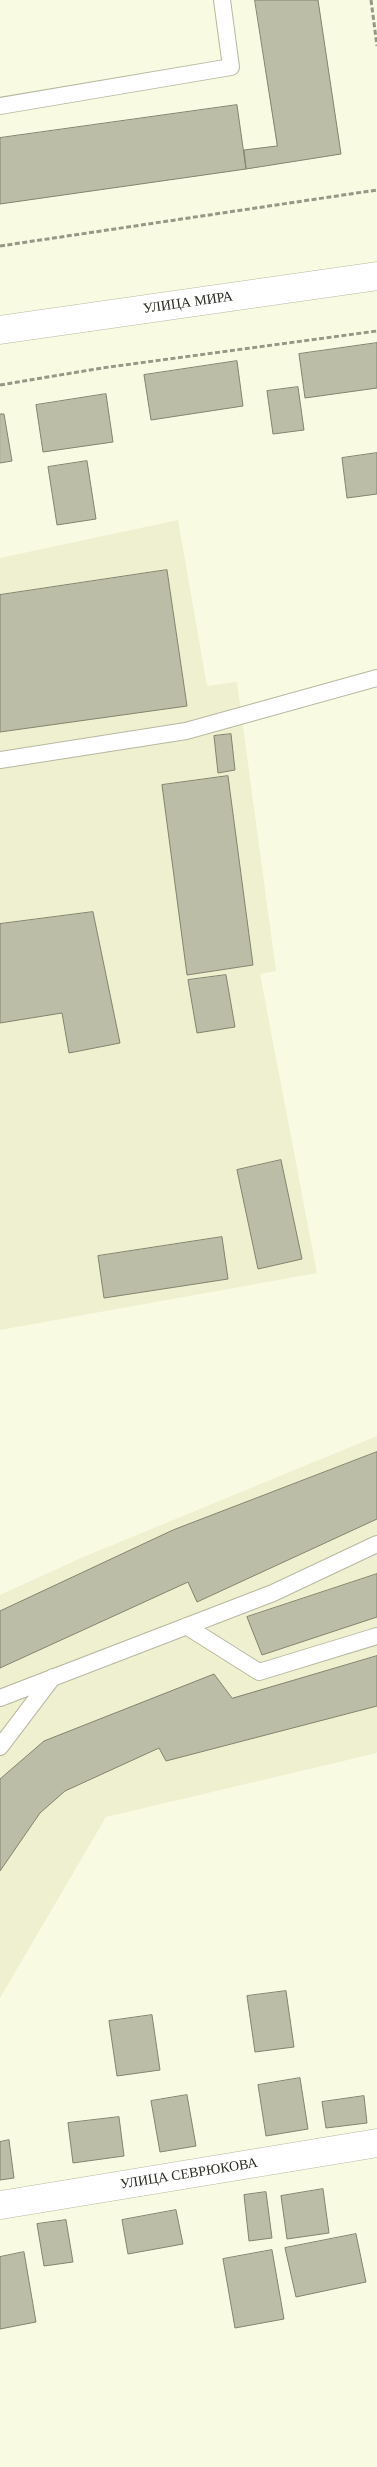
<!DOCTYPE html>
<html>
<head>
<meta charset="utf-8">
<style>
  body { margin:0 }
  canvas { display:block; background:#f9fae2 }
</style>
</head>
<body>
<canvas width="377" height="2467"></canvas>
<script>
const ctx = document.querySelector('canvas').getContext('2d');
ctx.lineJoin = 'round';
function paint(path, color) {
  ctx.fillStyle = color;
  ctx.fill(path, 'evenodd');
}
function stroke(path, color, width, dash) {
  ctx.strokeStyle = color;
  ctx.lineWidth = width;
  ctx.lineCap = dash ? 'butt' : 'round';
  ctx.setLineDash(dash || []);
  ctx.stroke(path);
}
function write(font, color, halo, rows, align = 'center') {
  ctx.font = font + ' Georgia,serif';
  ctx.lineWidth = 5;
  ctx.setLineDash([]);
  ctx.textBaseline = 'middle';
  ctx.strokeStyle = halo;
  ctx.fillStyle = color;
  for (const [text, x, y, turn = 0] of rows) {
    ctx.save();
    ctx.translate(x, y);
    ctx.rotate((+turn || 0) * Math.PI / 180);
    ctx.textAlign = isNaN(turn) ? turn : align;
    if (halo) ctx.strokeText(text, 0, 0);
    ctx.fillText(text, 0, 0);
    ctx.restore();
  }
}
paint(new Path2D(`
  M178,520L207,686L237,682L276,971L260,974L317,1273L0,1330V558Z
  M377,1436V1753L106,1817L0,1998V1595L81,1558Z`), '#eff0d0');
const building = new Path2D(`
  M255,0H318L341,154L246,169L244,150L277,146Z
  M237,105L246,169L0,204V138Z
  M377,343V388L305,398L299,354Z
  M237,361L243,406L151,420L144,375Z
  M298,387L304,430L273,434L267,391Z
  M106,394L113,442L43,452L36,405Z
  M0,414H4L12,461L0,463Z
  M377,453V494L347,498L342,458Z
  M87,461L96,519L57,525L48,467Z
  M167,570L187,706L0,732V595Z
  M231,734L235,770L218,773L214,736Z
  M228,776L253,965L187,975L162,785Z
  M93,912L120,1043L69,1053L62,1013L0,1023V924Z
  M226,975L235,1027L197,1033L188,980Z
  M281,1160L302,1259L258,1269L237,1170Z
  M222,1237L228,1279L104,1298L98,1256Z
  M377,1452V1519L197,1602L188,1582L0,1668V1611L173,1530Z
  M377,1574V1617L262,1655L247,1617Z
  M377,1656V1706L166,1761L159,1748L65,1791L40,1813L0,1871V1779L44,1741L214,1674L232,1698Z
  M286,1991L294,2047L255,2052L247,1996Z
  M152,2015L160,2070L117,2076L109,2021Z
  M300,2078L308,2129L266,2136L258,2085Z
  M187,2095L196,2146L160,2152L151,2101Z
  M364,2096L367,2123L326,2128L322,2102Z
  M119,2117L124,2156L73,2163L68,2123Z
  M9,2140L14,2178L0,2180V2142Z
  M323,2189L329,2233L287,2239L281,2196Z
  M266,2192L272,2238L249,2241L244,2195Z
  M176,2210L183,2244L128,2254L122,2220Z
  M66,2220L73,2262L44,2266L37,2224Z
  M356,2234L366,2282L296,2297L285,2248Z
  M272,2250L284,2319L235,2328L223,2259Z
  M24,2252L36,2322L0,2329V2257Z`);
paint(building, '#bcbda6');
stroke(building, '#83846e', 1);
const service = new Path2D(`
  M0,106L231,67L222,0
  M0,760L186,731L377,678
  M186,1626L259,1672L377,1636
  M0,1698L273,1593L377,1544
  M0,1747L53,1677`);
const minor = new Path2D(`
  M1,2205L377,2143`);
const primary = new Path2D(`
  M0,330L377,276`);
stroke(service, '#b7b8a1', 18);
stroke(minor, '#b7b8a1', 29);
stroke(primary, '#b7b8a1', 29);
stroke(new Path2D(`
  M371,0L377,46
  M0,246L377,190
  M0,385L102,368L377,331`), '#979787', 3, [5, 2.5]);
stroke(service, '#fff', 16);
stroke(minor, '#fff', 28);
stroke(primary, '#fff', 28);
write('14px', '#2b2b22', '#fff', [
  ["УЛИЦА МИРА",188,303,-8],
  ["УЛИЦА СЕВРЮКОВА",189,2174,-9]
]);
</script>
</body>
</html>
